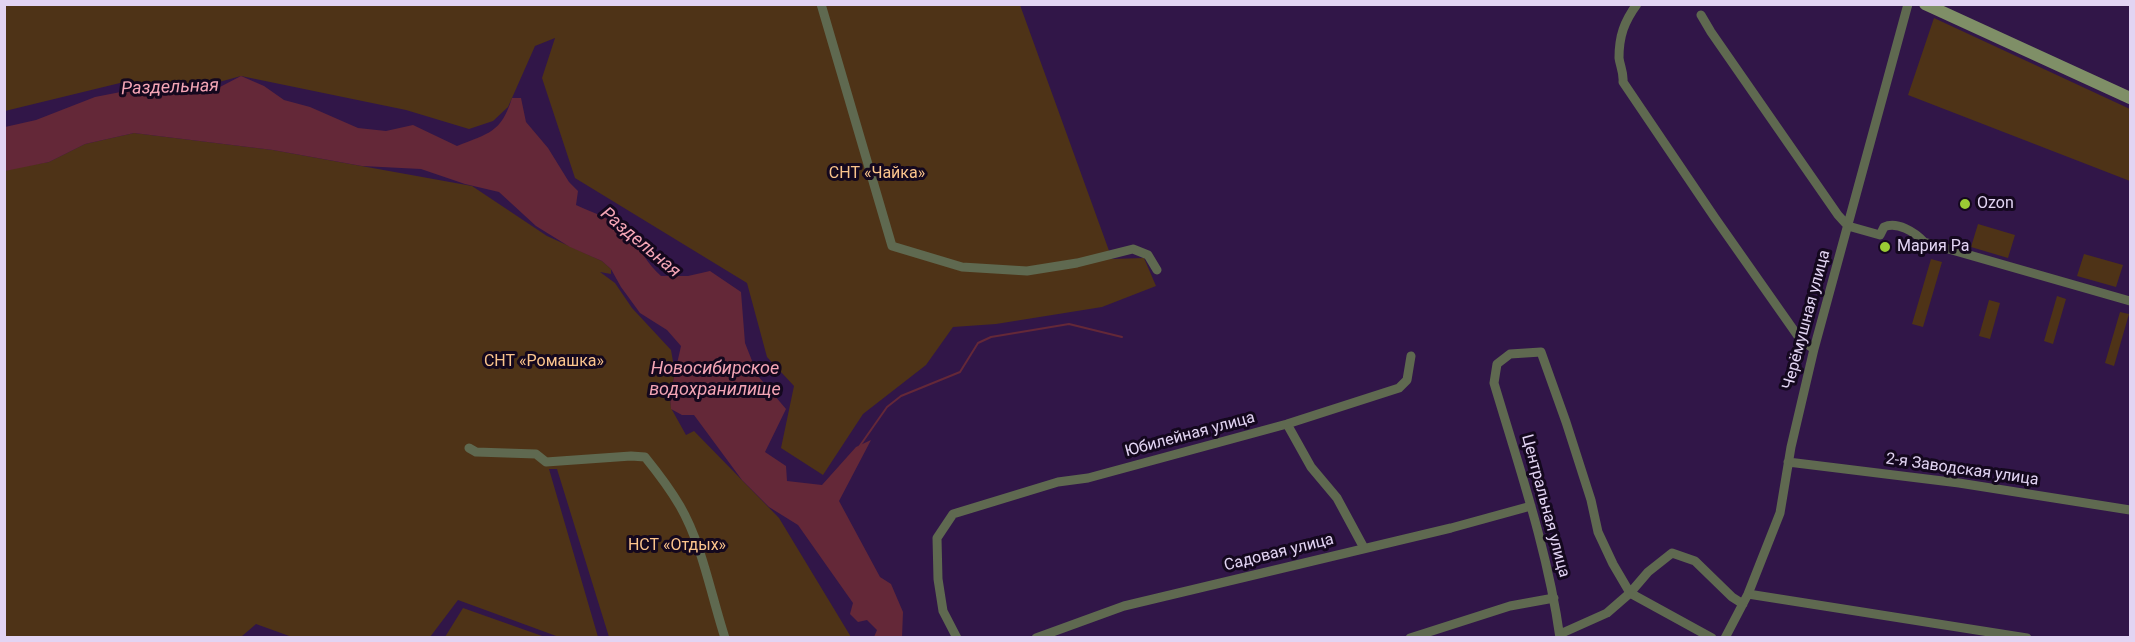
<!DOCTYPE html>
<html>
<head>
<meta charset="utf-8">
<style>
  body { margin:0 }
  #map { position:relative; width:2135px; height:642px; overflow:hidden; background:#311648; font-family:Roboto,sans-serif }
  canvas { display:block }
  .frame { position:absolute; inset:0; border:6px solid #e2d4f3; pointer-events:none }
</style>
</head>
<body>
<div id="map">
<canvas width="2135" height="642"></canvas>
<div class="frame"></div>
</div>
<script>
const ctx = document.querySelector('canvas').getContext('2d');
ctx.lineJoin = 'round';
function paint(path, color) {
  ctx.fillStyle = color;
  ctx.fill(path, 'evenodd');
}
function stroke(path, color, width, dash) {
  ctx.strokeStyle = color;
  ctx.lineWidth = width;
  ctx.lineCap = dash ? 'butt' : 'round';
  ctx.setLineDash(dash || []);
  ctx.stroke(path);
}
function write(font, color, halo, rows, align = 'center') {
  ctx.font = font + ' Roboto,sans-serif';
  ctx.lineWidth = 6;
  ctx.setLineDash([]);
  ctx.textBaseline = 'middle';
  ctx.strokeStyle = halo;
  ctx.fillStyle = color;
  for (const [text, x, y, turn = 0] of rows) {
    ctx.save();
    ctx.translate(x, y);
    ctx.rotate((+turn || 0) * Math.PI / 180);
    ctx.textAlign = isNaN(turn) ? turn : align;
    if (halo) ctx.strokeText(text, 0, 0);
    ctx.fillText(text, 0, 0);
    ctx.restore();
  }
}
paint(new Path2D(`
  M4,5H1020L1112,259L1144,258L1156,286L1102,307L996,324L953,327L926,365L863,414L823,475L781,448L794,386L767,357L747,283L575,178L542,78L555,38L535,46L508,107L493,121L469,129L406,110L241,76L212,84L120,83L5,111Z
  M1934,18L2130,109V181L1908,95Z
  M134,133L273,150L472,186L547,236L602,261L611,269V274L600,272L615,283L632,308L671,350L675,373L670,395L671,408L686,435L694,431L779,518L851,637H609L557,469H549L598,637H559L458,600L430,637H292L256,624L241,637L5,638V171L13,168L49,162L85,144Z
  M1978,224L2015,235L2008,258L1971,247Z
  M2084,254L2123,265L2116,287L2077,276Z
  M1931,259L1942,262L1923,327L1912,324Z
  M2057,296L2066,299L2053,344L2044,341Z
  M1989,300L2000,303L1990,339L1979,336Z
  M2120,312L2129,314L2114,366L2105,363Z
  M463,608L545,637H445Z`), '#4e3317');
paint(new Path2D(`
  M241,76L264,86L284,100L310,107L358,128L386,131L413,125L457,146C489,133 501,133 512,98H521L526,122L548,148L569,182L578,191L576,205C593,213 617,220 629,235C641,249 647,264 661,276H688L710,271L741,292L745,343L758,376L786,409L765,452L786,466L787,481L822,485L856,447L871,440L839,501L880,577L891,584L903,612L902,637H874L877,630L867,620L858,622L850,614L853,603L798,525L769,507L742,480L694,415H682L671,409L670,395L681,346L667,330L640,313L621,287L611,269L602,261L570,247L536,226L499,192L465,184L421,169L362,166L273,150L134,133L85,144L49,162L5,171V127L36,120L95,97L136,89L198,91L218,88Z`), '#642838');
stroke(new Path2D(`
  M859,447L887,407L901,396L960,372L978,343L991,337L1069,324L1122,337`), '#642838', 2);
stroke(new Path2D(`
  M821,4L892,246L962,267L1027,271L1077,263L1133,249L1148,255L1157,270
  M1637,4C1624,22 1619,36 1619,58C1620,66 1624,73 1623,82L1715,218L1800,339L1814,349
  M1701,15L1711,32L1838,215L1848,226L1880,235L1884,227C1897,221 1915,232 1924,242L2130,301
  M1287,424L1311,467L1337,498L1364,548
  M469,448L476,452L536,454L546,462L631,456L645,457C658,473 670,489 680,506C702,544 711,595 725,638
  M1788,462L1959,483L2130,510
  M1748,594L2027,638
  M1560,634L1607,613L1630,593L1712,638
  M957,638L943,611L938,579L937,538L953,514L1058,482L1088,478L1287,424L1399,388L1407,380L1411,356
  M1036,638L1124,606L1451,528L1531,506
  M1410,638L1510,606L1554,598
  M1560,638C1548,551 1519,467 1494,383L1497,364L1510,354L1541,352L1566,422L1591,500L1598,532L1613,564L1630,593L1648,572L1672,553L1695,561L1732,597L1743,604
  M1725,638L1748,594L1780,513L1791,447L1814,349L1908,4`), '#5f6950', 9);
stroke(new Path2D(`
  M1925,4L2130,98`), '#7f8f67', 12);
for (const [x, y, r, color] of [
  [1965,204,6,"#9acb34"],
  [1885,247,6,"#9acb34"]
]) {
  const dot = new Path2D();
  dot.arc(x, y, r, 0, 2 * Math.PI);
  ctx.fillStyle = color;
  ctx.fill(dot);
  stroke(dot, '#14081e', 2);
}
write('16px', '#fbc48c', '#14081e', [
  ["СНТ «Чайка»",877,174],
  ["СНТ «Ромашка»",544,362],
  ["НСТ «Отдых»",677,546]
]);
write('16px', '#e2d4f3', '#14081e', [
  ["Ozon",1977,204],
  ["Мария Ра",1897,247]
], 'left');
write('16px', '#e2d4f3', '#14081e', [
  ["Черёмушная улица",1807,320,-75],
  ["Юбилейная улица",1190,435,-15],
  ["2-я Заводская улица",1962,470,8],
  ["Центральная улица",1545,506,75],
  ["Садовая улица",1279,553,-14]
]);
write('italic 18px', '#f4a5b5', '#14081e', [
  ["Раздельная",170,88,-2],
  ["Раздельная",640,243,40],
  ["Новосибирское",715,369],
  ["водохранилище",715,390]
]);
</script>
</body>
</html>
